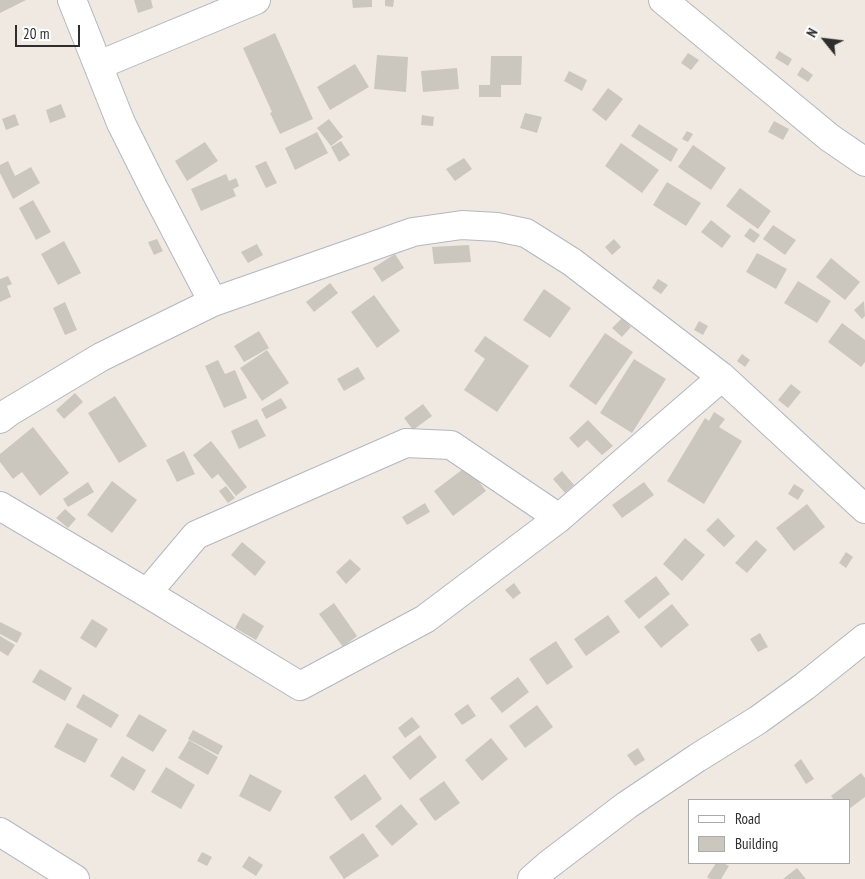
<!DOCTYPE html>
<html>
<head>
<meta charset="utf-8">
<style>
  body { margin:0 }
  #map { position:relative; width:865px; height:879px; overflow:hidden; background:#efe9e1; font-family:"PT Sans Narrow",sans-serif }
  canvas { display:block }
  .legend { position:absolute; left:688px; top:799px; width:162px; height:65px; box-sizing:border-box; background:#fff; border:1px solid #ababab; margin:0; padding:6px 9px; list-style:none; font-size:15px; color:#2e2e2e }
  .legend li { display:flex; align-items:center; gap:10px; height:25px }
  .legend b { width:25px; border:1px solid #ababab }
  .north { position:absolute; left:800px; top:15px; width:50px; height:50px; -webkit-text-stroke:4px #fff; paint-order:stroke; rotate:299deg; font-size:14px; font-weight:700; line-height:20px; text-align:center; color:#2e2e2e }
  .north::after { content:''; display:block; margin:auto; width:18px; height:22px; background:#2e2e2e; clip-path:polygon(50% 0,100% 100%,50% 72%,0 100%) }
  .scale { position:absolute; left:15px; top:25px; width:65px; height:22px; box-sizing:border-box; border:2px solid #2e2e2e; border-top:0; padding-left:6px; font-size:15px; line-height:18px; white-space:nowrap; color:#2e2e2e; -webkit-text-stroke:4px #fff; paint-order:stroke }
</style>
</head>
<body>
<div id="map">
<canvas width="865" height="879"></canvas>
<ul class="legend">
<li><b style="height:6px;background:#fff"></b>Road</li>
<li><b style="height:14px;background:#cbc7bf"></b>Building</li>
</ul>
<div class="north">N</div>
<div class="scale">20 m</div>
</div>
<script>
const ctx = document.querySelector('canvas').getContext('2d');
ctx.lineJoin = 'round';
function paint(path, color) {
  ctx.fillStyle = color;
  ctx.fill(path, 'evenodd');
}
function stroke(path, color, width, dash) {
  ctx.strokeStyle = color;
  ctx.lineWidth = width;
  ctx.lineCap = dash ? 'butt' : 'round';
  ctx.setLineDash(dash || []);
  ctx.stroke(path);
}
paint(new Path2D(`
  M0,0H26L0,13Z
  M134,0H151L153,8L138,13Z
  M352,0H372V7L353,8Z
  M385,0H394L393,7L385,6Z
  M275,33L313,119L280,134L270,113L272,112L243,48Z
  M779,51L792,59L788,66L775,58Z
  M688,53L699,60L691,70L681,63Z
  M377,55L408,57L406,92L374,89Z
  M491,56H522L521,85H501V97H479V85H490Z
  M355,64L369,87L330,110L317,87Z
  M802,67L813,75L808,82L797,75Z
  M457,68L459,89L423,92L421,71Z
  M569,71L587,80L582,91L564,81Z
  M608,88L623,99L606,121L592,110Z
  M61,104L66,117L50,123L46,110Z
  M525,113L542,117L537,133L520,128Z
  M15,114L19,125L6,130L2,119Z
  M422,115L434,117L433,126L421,125Z
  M329,119L343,137L331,146L317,128Z
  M774,121L789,129L783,140L768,132Z
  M639,124L678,149L671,162L631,136Z
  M687,131L693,134L688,142L682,139Z
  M317,132L328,153L295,170L285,148Z
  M341,141L350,155L339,162L331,147Z
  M205,142L218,161L187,181L175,161Z
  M621,143L659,170L642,193L605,166Z
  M693,145L726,168L711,190L678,167Z
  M464,158L472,169L455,181L446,169Z
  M8,161L15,176L31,167L40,183L13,199L0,173V165Z
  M266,161L277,183L266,188L255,166Z
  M226,174L229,181L236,178L239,186L233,189L236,196L201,211L191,189Z
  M667,182L701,203L686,226L653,205Z
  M740,188L771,211L758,229L726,206Z
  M33,200L51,232L36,240L19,208Z
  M711,220L731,236L722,248L701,232Z
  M773,225L796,240L785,255L763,239Z
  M750,228L760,235L754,243L744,236Z
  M157,239L163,251L154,255L148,242Z
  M614,239L621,247L612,255L605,247Z
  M64,241L81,273L58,285L41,254Z
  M257,244L263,255L248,263L241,252Z
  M469,245L471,262L434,264L432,247Z
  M757,253L787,269L776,289L746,272Z
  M395,254L404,268L382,282L373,268Z
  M831,258L860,282L845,300L816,277Z
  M8,276L12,284L7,286L11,297L0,302V279Z
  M658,279L668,285L661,294L652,288Z
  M798,281L831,301L817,323L784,303Z
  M330,283L338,293L314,312L306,302Z
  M544,289L571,308L550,338L523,320Z
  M374,295L400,331L377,348L351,312Z
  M864,301L865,316L862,319L854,310Z
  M65,302L77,330L65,335L53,308Z
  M622,318L631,327L622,337L612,328Z
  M699,321L708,326L703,335L694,330Z
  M842,323L865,340V362L861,367L828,342Z
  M259,331L269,348L244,362L234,346Z
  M605,333L633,352L596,405L569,386Z
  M485,336L529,366L497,412L464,390L485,359L474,351Z
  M267,350L289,383L262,401L240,368Z
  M742,354L750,360L745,367L737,361Z
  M634,359L666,379L632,433L600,413Z
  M218,360L225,374L235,370L247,398L224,408L205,366Z
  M358,367L365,379L344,391L337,379Z
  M791,384L801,392L788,408L778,400Z
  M75,393L83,402L64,419L56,410Z
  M115,396L147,446L119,463L88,413Z
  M281,398L287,408L266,419L261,409Z
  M423,404L432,416L413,430L404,418Z
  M714,412L725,419L719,427L742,441L704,504L667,481L705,418L709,421Z
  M257,419L266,436L239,449L231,431Z
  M588,420L613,446L602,455L587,440L578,448L569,438Z
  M33,427L69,473L40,496L22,472L13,479L0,462V454Z
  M211,441L247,487L236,496L218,474L212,479L193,455Z
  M184,451L195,474L177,482L166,460Z
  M467,466L486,491L453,516L434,491Z
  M562,471L574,485L565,493L553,479Z
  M112,481L137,500L112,533L87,515Z
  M88,482L94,492L68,507L63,499Z
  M644,482L654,495L622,518L612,505Z
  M794,484L804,490L798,500L788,494Z
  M226,486L235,498L228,503L219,491Z
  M425,503L430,512L407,525L402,517Z
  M807,504L825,527L794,551L776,528Z
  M65,509L76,519L68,528L56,518Z
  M718,518L735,536L724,547L706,530Z
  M685,538L705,555L682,581L663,564Z
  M756,540L767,550L747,573L735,563Z
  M242,542L266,562L255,576L231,555Z
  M846,552L853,557L846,568L839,563Z
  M350,559L361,569L346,584L336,572Z
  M656,576L670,594L639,619L624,601Z
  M514,583L521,593L513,599L505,590Z
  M334,603L357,636L343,647L319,614Z
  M672,604L689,625L661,648L644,627Z
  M243,613L264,626L256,640L235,628Z
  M608,615L620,632L586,656L574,639Z
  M92,619L108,629L96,648L80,638Z
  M0,622L22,633L17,643L0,634Z
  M760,633L768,647L758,652L750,639Z
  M0,636L15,645L8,656L0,651Z
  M556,641L573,667L547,685L529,659Z
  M40,669L72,688L65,701L32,682Z
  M518,677L529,692L502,713L490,698Z
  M83,694L119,715L111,728L76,707Z
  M468,704L476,716L462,725L454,714Z
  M537,705L553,727L525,748L509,726Z
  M139,714L167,730L153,752L126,736Z
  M412,717L420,727L405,738L398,728Z
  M67,723L98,739L85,763L54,747Z
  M193,730L223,746L218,755L188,739Z
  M420,735L437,757L410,780L392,757Z
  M491,738L508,759L482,781L465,760Z
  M189,740L218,757L208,775L178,758Z
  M638,748L645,760L635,766L627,755Z
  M122,756L146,770L134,791L110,776Z
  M801,759L814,779L806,784L794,765Z
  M166,767L195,785L181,809L151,792Z
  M861,773L865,778V797L849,809V800H834L831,796Z
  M250,774L282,791L270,812L239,796Z
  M365,774L382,799L351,821L334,797Z
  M444,781L460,803L435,821L419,799Z
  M401,804L418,824L392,846L375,826Z
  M363,833L379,856L344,879L329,857Z
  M202,852L212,857L207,866L197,861Z
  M249,856L263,865L256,876L242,867Z
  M716,863H723L729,866L721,879H710L707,877Z
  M797,868L806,879H783Z`), '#cbc7bf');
const minor = new Path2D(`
  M72,0L121,123L153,187L213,302
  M663,0L830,138L865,162
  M99,65L256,0
  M0,419L9,412L101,357L213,302L413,232L462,225L497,227L526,233L572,262L722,377L865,509
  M0,506L147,593L300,686L425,619L559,518L722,377
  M147,593L196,535L406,443L451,445L559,518
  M0,832L75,879
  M532,879L548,865L627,805L697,758L758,720L805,686L865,638`);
stroke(minor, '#b4b7c1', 30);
stroke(minor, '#fff', 28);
</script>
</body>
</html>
